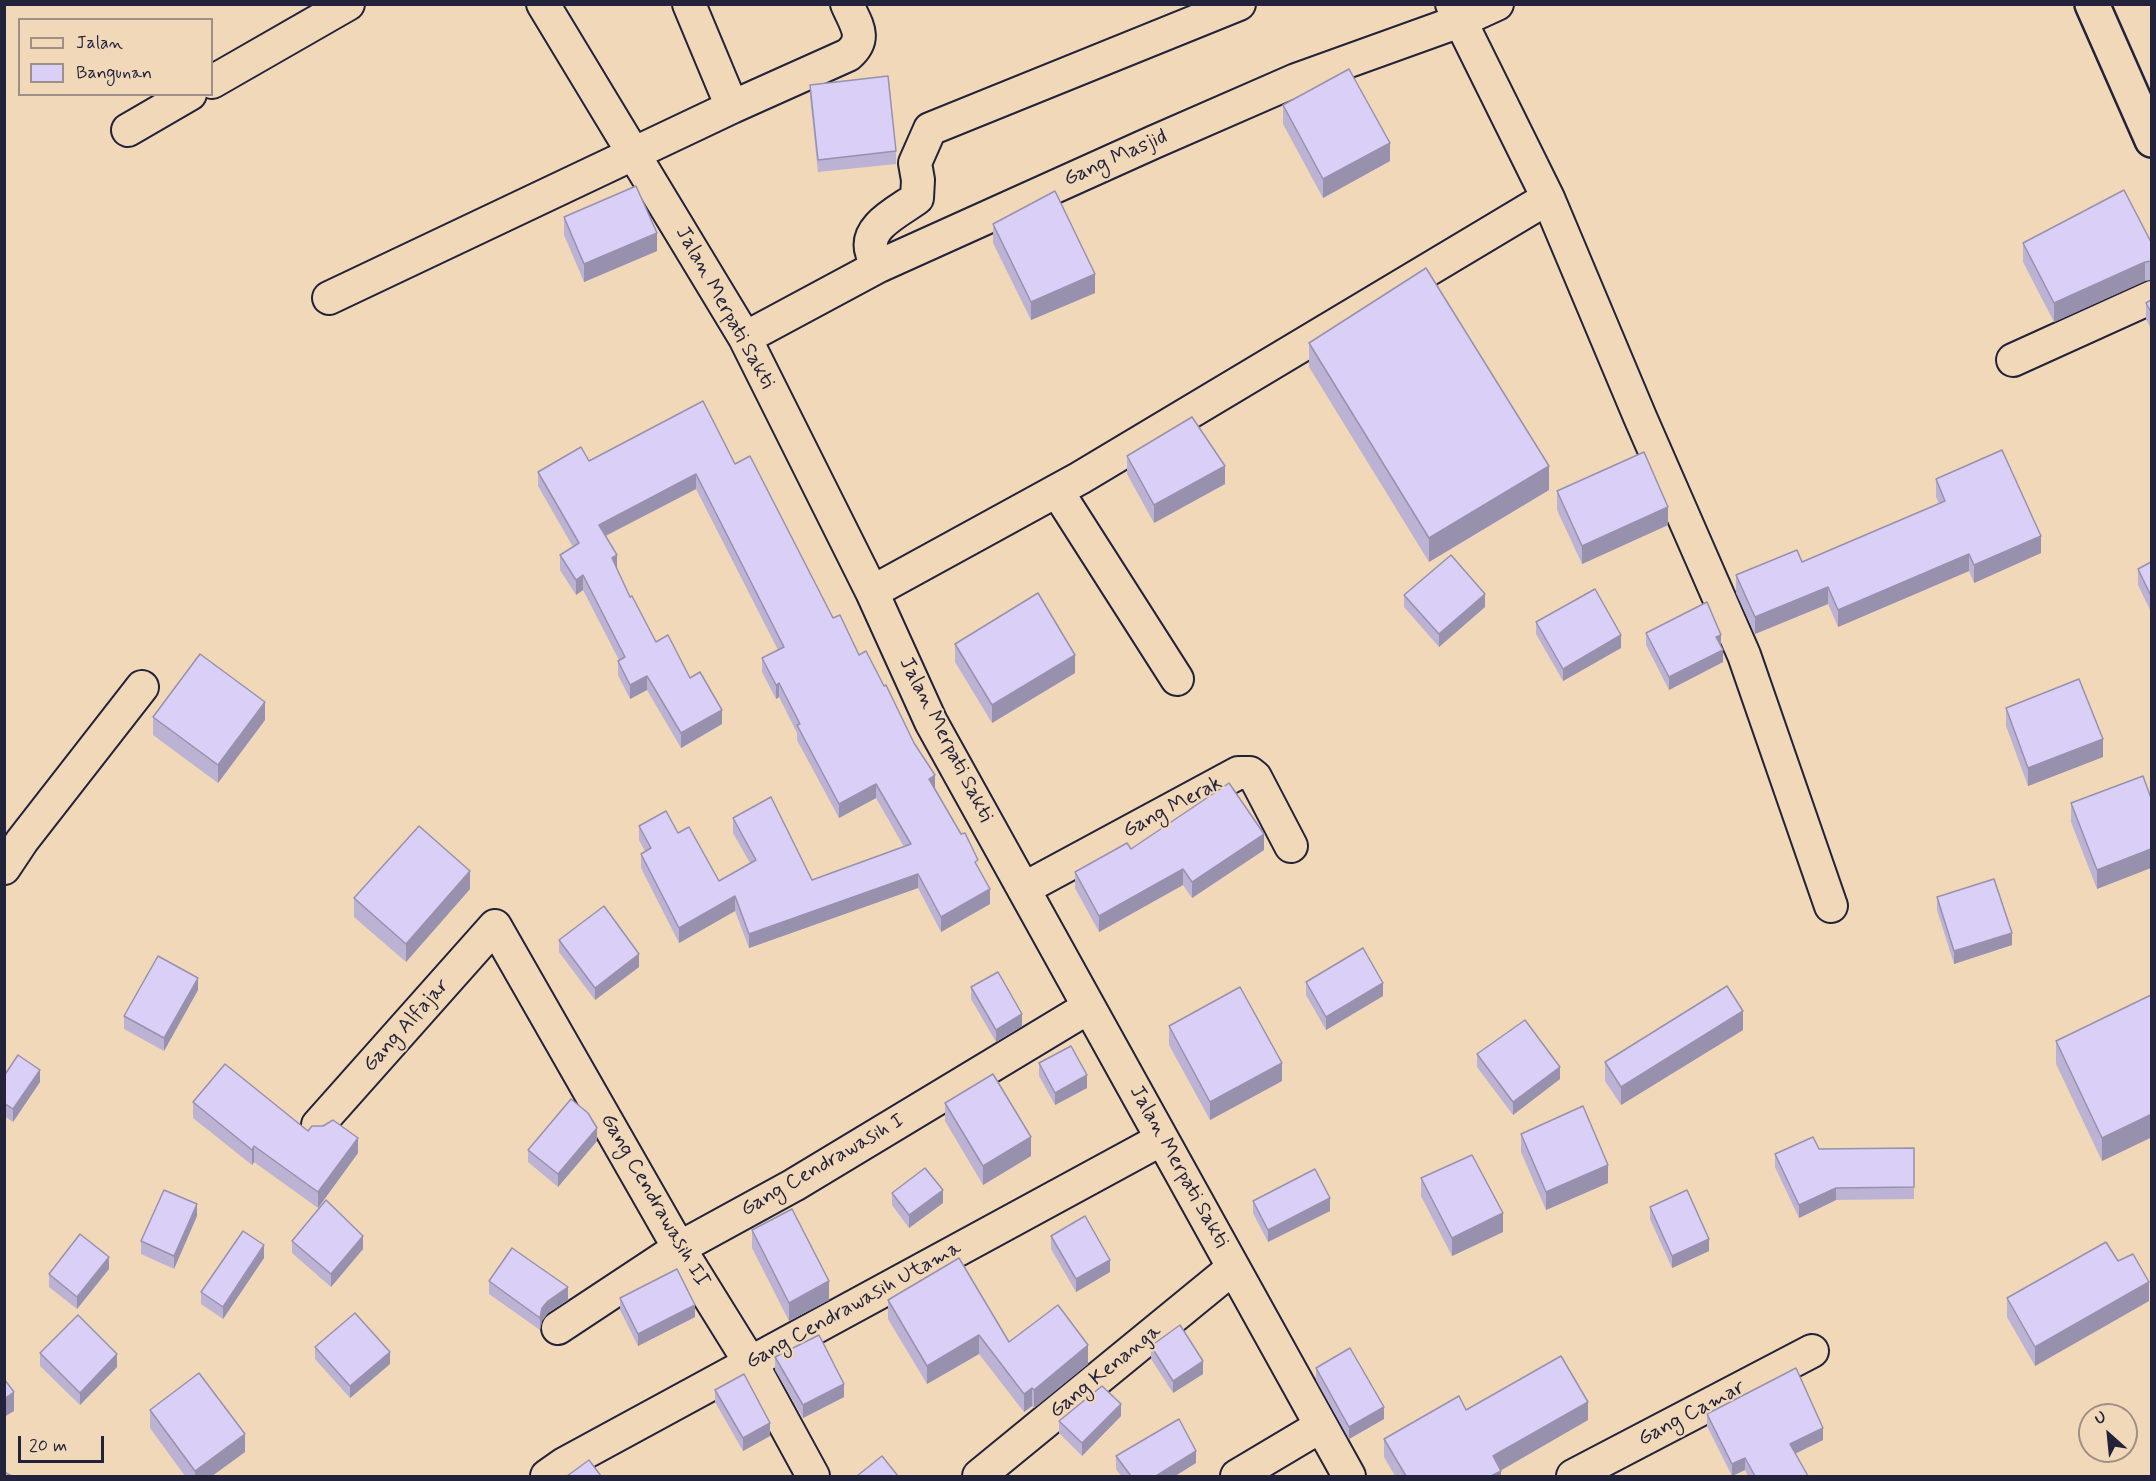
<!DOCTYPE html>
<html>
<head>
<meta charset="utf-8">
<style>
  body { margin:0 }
  #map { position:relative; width:2156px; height:1481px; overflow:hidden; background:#f1d8b9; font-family:Mynerve,sans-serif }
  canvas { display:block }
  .frame { position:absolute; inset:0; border:6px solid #22223b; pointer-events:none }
  .legend { position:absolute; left:18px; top:18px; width:195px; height:78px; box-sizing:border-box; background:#f1d8b9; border:2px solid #9e8f87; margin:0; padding:8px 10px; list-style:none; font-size:18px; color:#22223b }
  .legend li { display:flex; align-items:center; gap:12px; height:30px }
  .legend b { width:30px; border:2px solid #9e8f87 }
  .north { position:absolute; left:2078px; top:1403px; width:60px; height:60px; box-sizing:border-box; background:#f1d8b9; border:2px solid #9e8f87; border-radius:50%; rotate:333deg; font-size:16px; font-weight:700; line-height:24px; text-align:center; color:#22223b }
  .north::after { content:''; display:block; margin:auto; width:21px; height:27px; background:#22223b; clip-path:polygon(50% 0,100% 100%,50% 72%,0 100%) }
  .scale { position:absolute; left:18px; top:1436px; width:86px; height:27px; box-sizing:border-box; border:3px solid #22223b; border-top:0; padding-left:8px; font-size:18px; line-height:21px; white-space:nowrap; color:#22223b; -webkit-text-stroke:4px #f1d8b9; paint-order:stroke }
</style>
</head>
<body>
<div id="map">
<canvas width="2156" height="1481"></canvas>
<div class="frame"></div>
<ul class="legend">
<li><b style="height:8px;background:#f1d8b9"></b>Jalan</li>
<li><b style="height:16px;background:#d9cff7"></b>Bangunan</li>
</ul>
<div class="north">U</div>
<div class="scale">20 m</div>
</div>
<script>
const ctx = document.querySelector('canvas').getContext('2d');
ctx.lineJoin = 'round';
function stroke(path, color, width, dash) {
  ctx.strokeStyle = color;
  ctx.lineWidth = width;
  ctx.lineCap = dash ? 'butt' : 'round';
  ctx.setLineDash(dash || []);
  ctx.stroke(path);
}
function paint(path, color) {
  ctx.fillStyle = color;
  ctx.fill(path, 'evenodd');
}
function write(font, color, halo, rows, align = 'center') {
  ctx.font = font + ' Mynerve,sans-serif';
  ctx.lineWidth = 4.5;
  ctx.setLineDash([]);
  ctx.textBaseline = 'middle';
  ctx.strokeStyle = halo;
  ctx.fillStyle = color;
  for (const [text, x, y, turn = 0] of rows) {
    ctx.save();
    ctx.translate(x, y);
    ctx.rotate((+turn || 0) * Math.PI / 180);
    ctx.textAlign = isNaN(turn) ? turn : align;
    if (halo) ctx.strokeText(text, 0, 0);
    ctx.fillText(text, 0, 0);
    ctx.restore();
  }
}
const street = new Path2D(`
  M543,4L745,338L872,592L931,722L1349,1476
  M1452,4L1548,198L1640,417L1744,655L1831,906
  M212,82L348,4
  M732,107L848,55C868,38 856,25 847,4
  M128,130L190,94
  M879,266C877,262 873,258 872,253C863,227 900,211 917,198L918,180L915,163L930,129L1239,4
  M329,298L732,107L689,4
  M745,338L879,266L1154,142L1296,80L1460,21L1497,4
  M2013,360L2152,297
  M1057,491L1177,679
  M872,592L1080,478L1548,198
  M4,868L22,841L142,687
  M1025,888L1238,773H1250L1255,777L1291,846
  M318,1125L495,926L679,1248L759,1377L813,1476
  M558,1328L679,1248L794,1185L1089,1007
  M547,1476L564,1464L1162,1139
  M979,1476L1233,1268
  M1237,1476L1321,1426
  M1573,1476L1812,1351`);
const secondary = new Path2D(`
  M2092,4L2152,140`);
stroke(street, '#22223b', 36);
stroke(secondary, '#22223b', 38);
stroke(street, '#f1d8b9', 32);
stroke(secondary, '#f1d8b9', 33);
paint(new Path2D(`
  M810,85L896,151V164L818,172L810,97Z
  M1283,105L1390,161L1323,198L1283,124Z
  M564,217L657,251L584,282L564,235Z
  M993,224L1095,293L1031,320L993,243Z
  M2151,242V280L2145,281L2054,322L2023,262V243Z
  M2151,300V329L2146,319V303Z
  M1309,343L1549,490L1429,562L1309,367Z
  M1127,456L1225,484L1154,523L1127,474Z
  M589,461L735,464L833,618L859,655L935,788L978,868L990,904L941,932L918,888L749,948L735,911L679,943L641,868V854L645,851L639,840V826L678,833L719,881L750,863L733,833V818L812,880L904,847L876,798L839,818L797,740V733L779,697L776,699L762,672V658L778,650L696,489L606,536L617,569L630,597L656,642L690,678L722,724L681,748L647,690L630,699L618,675V661L619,660L583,590L576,595L560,570V555L573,547L538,486V472Z
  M1936,479L2041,553L1974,583L1969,571L1838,627L1828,604L1755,634L1736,593V575L1802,562L1939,504L1936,497Z
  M1557,491L1668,525L1582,564L1557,510Z
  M2151,562V612L2138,585V569Z
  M1404,595L1485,607L1439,647L1404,607Z
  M1536,622L1621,648L1563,681L1536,634Z
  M1646,633L1721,647L1723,662L1669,690L1646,645Z
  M955,644L1075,673L992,723L955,662Z
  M2006,708L2103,757L2028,786L2006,726Z
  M153,717L265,720L218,783L153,735Z
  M2143,776L2097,889L2071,822V803Z
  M1131,849L1264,850L1192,898L1183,885L1099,932L1075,888V872Z
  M470,889L406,962L354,917V898Z
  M1937,897L2012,945L1954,964L1937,910Z
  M559,940L639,967L595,1000L559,952Z
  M1306,982L1383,996L1326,1030L1306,995Z
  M971,987L1022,1026L996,1042L971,999Z
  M198,990L164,1051L124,1029V1016Z
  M2151,995V1140L2150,1138L2102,1161L2056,1064V1041Z
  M1169,1026L1282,1081L1210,1120L1169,1045Z
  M1743,1030L1621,1105L1605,1081V1062Z
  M1477,1054L1560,1079L1513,1115L1477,1067Z
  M1039,1063L1087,1088L1055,1105L1039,1076Z
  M4,1076L40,1082L13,1122L4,1116Z
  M193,1102L308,1131L358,1153L318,1208L254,1162L252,1165L193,1118Z
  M945,1103L1031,1156L983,1185L945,1121Z
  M1521,1134L1608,1183L1546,1210L1521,1152Z
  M597,1141L558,1187L528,1162V1150Z
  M1914,1148V1199L1836,1200L1799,1218L1775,1167V1154Z
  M1421,1178L1503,1232L1452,1256L1421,1196Z
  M892,1193L943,1203L909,1228L892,1205Z
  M1253,1201L1330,1211L1268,1242L1253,1213Z
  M1650,1207L1709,1251L1672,1268L1650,1219Z
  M197,1216L174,1269L141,1254V1241Z
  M752,1230L829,1300L789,1321L752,1248Z
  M1051,1236L1110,1272L1076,1292L1051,1249Z
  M292,1241L363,1249L331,1287L292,1253Z
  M264,1258L223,1319L201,1304V1292Z
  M2118,1261L2149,1301L2035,1366L2007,1317V1298Z
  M109,1269L77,1309L49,1287V1274Z
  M489,1281L568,1300L548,1313L542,1321L540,1330L489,1294Z
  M620,1298L695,1317L638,1346L620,1310Z
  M888,1300L1009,1342L1088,1364L1034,1408L1032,1406L1024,1412L979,1354L927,1384L888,1319Z
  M1151,1346L1203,1374L1173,1393L1151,1359Z
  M315,1347L390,1364L350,1398L315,1359Z
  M40,1353L117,1367L80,1405L40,1366Z
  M775,1357L844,1397L803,1418L775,1370Z
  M1316,1368L1384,1419L1349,1439L1316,1380Z
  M715,1390L770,1436L743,1451L715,1402Z
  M150,1410L245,1452L212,1476H185L150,1428Z
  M1466,1410L1588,1420L1500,1470L1501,1476H1395L1384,1457V1439Z
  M1707,1414L1823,1440L1795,1454L1808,1476H1748L1745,1470L1732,1476L1707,1426Z
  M1121,1416L1082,1456L1059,1433V1421Z
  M1116,1456L1196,1463L1175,1476H1121L1116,1469Z`), '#bbb2d4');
paint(new Path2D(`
  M1390,143V161L1323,198V179Z
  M657,233V251L584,282V264Z
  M2145,262V281L2054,322V303Z
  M1095,274V293L1031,320V302Z
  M1225,466V484L1154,523V505Z
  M1549,466V490L1429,562V538Z
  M696,474V489L599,539V525Z
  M1668,507V525L1582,564V546Z
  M2041,536V553L1974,583V565Z
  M1969,554V571L1838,627V610Z
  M617,555V569L612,558Z
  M583,575V590L576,595V580Z
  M1828,587V604L1755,634V617Z
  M1485,594V607L1439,647V634Z
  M1621,635V648L1563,681V669Z
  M1721,635V648L1716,637Z
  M1723,650V662L1669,690V677Z
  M1075,655V673L992,723V705Z
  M647,676V690L630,699V685Z
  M779,683V697L776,699V685Z
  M265,702V720L218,783V765Z
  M722,710V724L681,748V733Z
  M2103,739V757L2028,786V768Z
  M935,775V790L929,779Z
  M876,784V798L839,818V804Z
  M1264,834V850L1192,898V882Z
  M2151,849V868L2097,889V870Z
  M1183,869V885L1099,932V916Z
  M470,871V889L406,962V944Z
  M918,874V888L749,948V934Z
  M990,889V904L941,932V917Z
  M735,896V911L679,943V928Z
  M2012,933V945L1954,964V951Z
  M639,954V967L595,1000V988Z
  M198,978V990L164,1051V1038Z
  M1383,983V996L1326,1030V1017Z
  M1743,1011V1030L1621,1105V1087Z
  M1022,1014V1026L996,1042V1030Z
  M1282,1063V1081L1210,1120V1102Z
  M1560,1067V1079L1513,1115V1102Z
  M40,1070V1082L13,1122V1109Z
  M1087,1075V1088L1055,1105V1093Z
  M2150,1115V1138L2102,1161V1138Z
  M597,1128V1141L558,1187V1174Z
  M1031,1137V1156L983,1185V1166Z
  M358,1138V1153L318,1208V1192Z
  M254,1146V1162L252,1165V1150Z
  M1608,1165V1183L1546,1210V1192Z
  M1836,1188V1200L1799,1218V1205Z
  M943,1190V1203L909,1228V1215Z
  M1330,1198V1211L1268,1242V1230Z
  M197,1204V1216L174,1269V1256Z
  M1503,1213V1232L1452,1256V1238Z
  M363,1236V1249L331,1287V1274Z
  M1709,1239V1251L1672,1268V1256Z
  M264,1245V1258L223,1319V1307Z
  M109,1257V1269L77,1309V1297Z
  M1110,1260V1272L1076,1292V1279Z
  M829,1281V1300L789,1321V1303Z
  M2149,1282V1301L2035,1366V1347Z
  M568,1287V1300L548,1313L542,1321L540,1330V1318L542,1308L548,1301Z
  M695,1305V1317L638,1346V1334Z
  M979,1335V1354L927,1384V1366Z
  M1088,1345V1364L1034,1408V1390Z
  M390,1352V1364L350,1398V1386Z
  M117,1354V1367L80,1405V1393Z
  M1203,1361V1374L1173,1393V1381Z
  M844,1384V1397L803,1418V1405Z
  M1032,1388V1406L1024,1412V1394Z
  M14,1392V1411L4,1417V1399Z
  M1588,1402V1420L1493,1475V1456Z
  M1121,1404V1416L1082,1456V1443Z
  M1384,1407V1419L1349,1439V1427Z
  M770,1423V1436L743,1451V1438Z
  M1823,1428V1440L1790,1456V1444Z
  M245,1434V1452L212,1476H195V1471Z
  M1196,1451V1463L1175,1476H1156Z
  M1745,1458V1470L1732,1476V1464Z
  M1501,1471V1476H1491Z`), '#9891ad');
const building = new Path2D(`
  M1349,69L1390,143L1323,179L1283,105Z
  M888,76L896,151L818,160L810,85Z
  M636,186L657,233L584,264L564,217Z
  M2124,190L2151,242V261L2145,262L2054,303L2023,243Z
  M1055,191L1095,274L1031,302L993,224Z
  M1426,268L1549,466L1429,538L1309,343Z
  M2151,300V312L2146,303Z
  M703,401L735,464L750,456L833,618L840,615L859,655L866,651L884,686L886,685L914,743L935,775L929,779L961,834L965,833L978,860L975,862L990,889L941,917L918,874L749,934L735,896L679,928L641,854L651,848L639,826L666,811L678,833L689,827L719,881L756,860L733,818L771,797L812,880L911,844L876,784L839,804L797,725L800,724L779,683L776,685L762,658L784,647L696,474L599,525L617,555L612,558L630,597L632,596L656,642L668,635L690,678L700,672L722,710L681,733L647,676L630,685L618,661L625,657L583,575L576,580L560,555L579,543L538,472L581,447L589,461Z
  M1192,417L1225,466L1154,505L1127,456Z
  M2002,450L2041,536L1974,565L1969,554L1838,610L1828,587L1755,617L1736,575L1797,550L1802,562L1945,501L1936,479Z
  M1644,452L1668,507L1582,546L1557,491Z
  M1451,555L1485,594L1439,634L1404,595Z
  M2151,562V596L2138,569Z
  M1595,589L1621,635L1563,669L1536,622Z
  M1038,593L1075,655L992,705L955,644Z
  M1707,602L1721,635L1716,637L1723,650L1669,677L1646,633Z
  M200,654L265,702L218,765L153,717Z
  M2079,679L2103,739L2028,768L2006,708Z
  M2143,776L2151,798V849L2097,870L2071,803Z
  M1229,783L1264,834L1192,882L1183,869L1099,916L1075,872L1127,843L1131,849Z
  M419,826L470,871L406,944L354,898Z
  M1994,879L2012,933L1954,951L1937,897Z
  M604,906L639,954L595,988L559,940Z
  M1363,948L1383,983L1326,1017L1306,982Z
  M158,956L198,978L164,1038L124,1016Z
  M998,972L1022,1014L996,1030L971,987Z
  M1727,986L1743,1011L1621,1087L1605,1062Z
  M1240,987L1282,1063L1210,1102L1169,1026Z
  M2151,995V1117L2150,1115L2102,1138L2056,1041Z
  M1525,1020L1560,1067L1513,1102L1477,1054Z
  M1071,1046L1087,1075L1055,1093L1039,1063Z
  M18,1055L40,1070L13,1109L4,1103V1076Z
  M225,1064L308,1131L312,1126H323L333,1120L358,1138L318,1192L254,1146L252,1150L193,1102Z
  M993,1074L1031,1137L983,1166L945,1103Z
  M571,1099L588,1113L597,1128L558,1174L528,1150Z
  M1583,1106L1608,1165L1546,1192L1521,1134Z
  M1813,1137L1819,1149L1914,1148V1187L1836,1188L1799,1205L1775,1154Z
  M1472,1155L1503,1213L1452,1238L1421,1178Z
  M925,1168L943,1190L909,1215L892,1193Z
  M1315,1169L1330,1198L1268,1230L1253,1201Z
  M164,1190L197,1204L174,1256L141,1241Z
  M1687,1190L1709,1239L1672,1256L1650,1207Z
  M326,1200L363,1236L331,1274L292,1241Z
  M792,1209L829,1281L789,1303L752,1230Z
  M1085,1216L1110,1260L1076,1279L1051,1236Z
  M243,1231L264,1245L223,1307L201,1292Z
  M80,1234L109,1257L77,1297L49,1274Z
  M2106,1242L2118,1261L2133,1254L2149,1282L2035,1347L2007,1298Z
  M512,1248L568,1287L548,1301L542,1308L540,1318L489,1281Z
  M959,1258L1009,1342L1058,1305L1088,1345L1034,1390L1032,1388L1024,1394L979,1335L927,1366L888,1300Z
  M677,1269L695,1305L638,1334L620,1298Z
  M355,1313L390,1352L350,1386L315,1347Z
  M78,1315L117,1354L80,1393L40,1353Z
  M1180,1325L1203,1361L1173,1381L1151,1346Z
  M819,1335L844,1384L803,1405L775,1357Z
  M1350,1348L1384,1407L1349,1427L1316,1368Z
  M1561,1356L1588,1402L1493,1456L1501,1471L1491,1476H1406L1384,1439L1459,1396L1466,1410Z
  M1796,1368L1823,1428L1790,1444L1808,1476H1755L1745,1458L1732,1464L1707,1414Z
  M199,1373L245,1434L195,1471L150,1410Z
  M744,1374L770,1423L743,1438L715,1390Z
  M4,1379L14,1392L4,1399Z
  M1102,1386L1121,1404L1082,1443L1059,1421Z
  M1179,1419L1196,1451L1156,1476H1131L1116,1456Z
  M882,1456L898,1476H857Z
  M589,1460L601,1476H567Z
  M4,1472L12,1476H4Z`);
paint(building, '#d9cff7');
stroke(building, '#9891ad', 1.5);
write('21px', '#22223b', '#f1d8b9', [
  ["Gang Masjid",1116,159,-24],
  ["Jalan Merpati Sakti",724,308,61],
  ["Jalan Merpati Sakti",945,740,63],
  ["Gang Merak",1173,808,-28],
  ["Gang Alfajar",407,1026,-48],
  ["Gang Cendrawasih I",823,1166,-30],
  ["Jalan Merpati Sakti",1178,1167,61],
  ["Gang Cendrawasih II",654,1201,60],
  ["Gang Cendrawasih Utama",854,1306,-29],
  ["Gang Kenanga",1106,1372,-39],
  ["Gang Camar",1692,1414,-28]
]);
</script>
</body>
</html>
